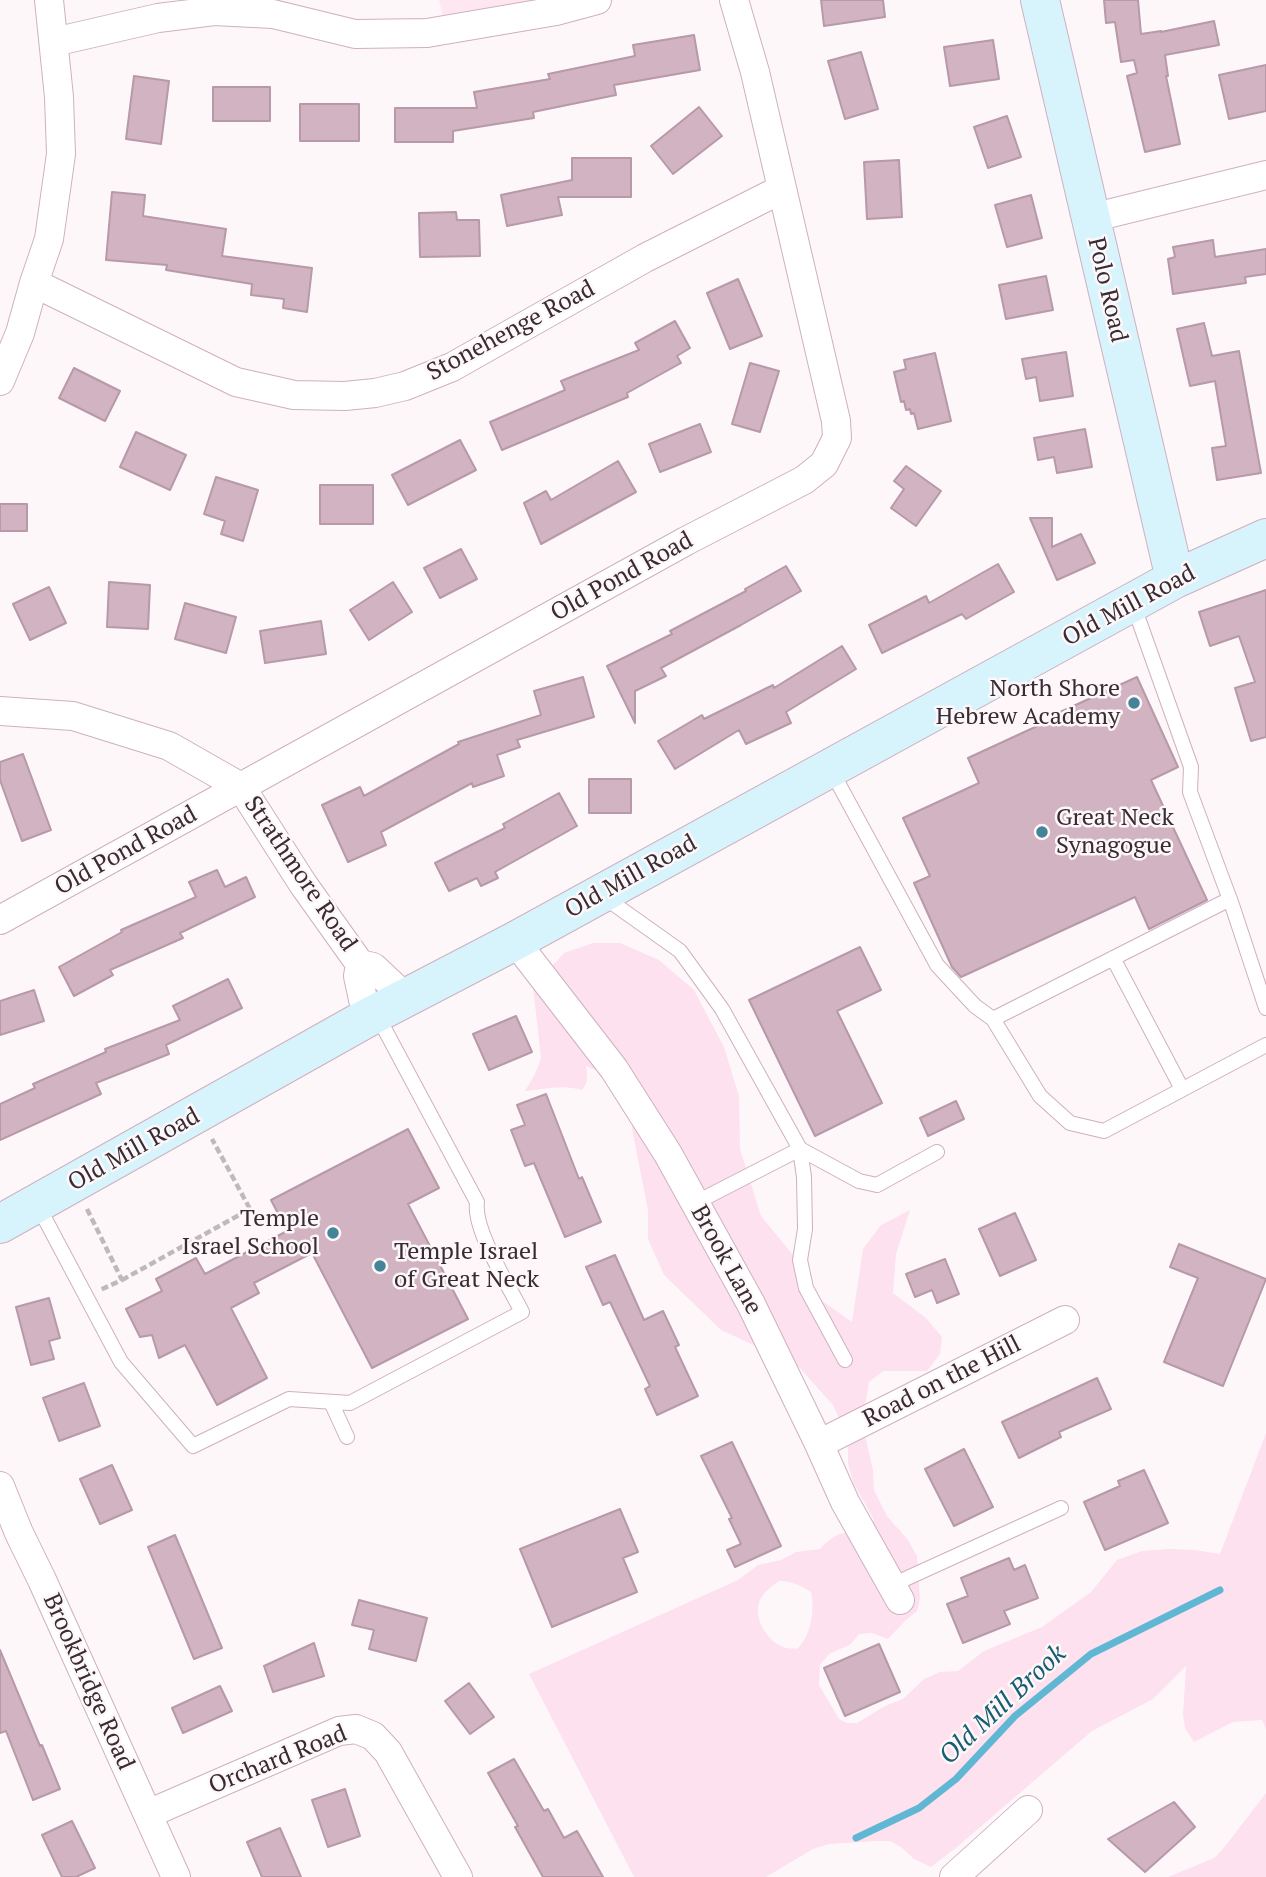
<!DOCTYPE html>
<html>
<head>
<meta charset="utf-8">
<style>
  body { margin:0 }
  canvas { display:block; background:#fdf7fa }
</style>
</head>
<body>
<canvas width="1266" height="1877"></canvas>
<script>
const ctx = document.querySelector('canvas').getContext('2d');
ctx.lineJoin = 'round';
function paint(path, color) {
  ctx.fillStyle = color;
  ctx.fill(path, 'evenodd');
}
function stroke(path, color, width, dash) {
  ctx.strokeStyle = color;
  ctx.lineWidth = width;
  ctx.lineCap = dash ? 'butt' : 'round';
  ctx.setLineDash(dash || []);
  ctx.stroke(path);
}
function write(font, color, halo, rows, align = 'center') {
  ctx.font = font + ' "PT Serif",serif';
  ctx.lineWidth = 5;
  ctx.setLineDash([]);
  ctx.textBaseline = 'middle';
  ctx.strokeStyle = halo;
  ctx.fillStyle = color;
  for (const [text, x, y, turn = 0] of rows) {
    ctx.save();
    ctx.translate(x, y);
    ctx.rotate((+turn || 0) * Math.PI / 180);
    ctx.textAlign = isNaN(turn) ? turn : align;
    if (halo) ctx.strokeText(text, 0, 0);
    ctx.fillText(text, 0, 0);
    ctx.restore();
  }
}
paint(new Path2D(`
  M439,0H597L446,30Z`), '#ffe7f2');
paint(new Path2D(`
  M593,943H620L659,960L694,990L724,1047L739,1096L740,1149L761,1216L798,1261L815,1296L852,1322L863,1249L881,1225L910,1210L896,1254L893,1293L926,1318L942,1337L940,1354L927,1371H883L869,1382L865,1406L864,1431L873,1470L874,1490L887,1516L908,1540L917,1556L920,1599L917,1611L906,1620L888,1639L872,1633L859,1634L851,1644L829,1654L820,1665L819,1685L839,1719L847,1723H857L885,1706L903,1699L924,1679L940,1672L958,1671L984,1651L1042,1627L1091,1592L1117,1560L1142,1551L1169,1549L1195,1550L1220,1554L1266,1433V1729L1262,1720L1233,1722L1194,1742L1185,1728L1183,1715L1186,1666L1153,1699L1092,1731L957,1847L931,1867L914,1859L901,1847L890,1841H877L829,1844L813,1849L766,1877H634L529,1674L738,1580L758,1565L781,1560L796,1552L820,1549C841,1527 849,1530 876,1542L873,1518L854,1484L848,1464V1438L833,1405L797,1365L721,1330L664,1275L648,1239V1210L632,1129L634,1106L641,1084L609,1076L586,1066C587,1076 589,1082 582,1090C563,1084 544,1089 525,1091L535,1074L541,1058L533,987L564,953ZM779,1581C792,1581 800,1585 811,1592C815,1610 811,1636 797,1649C794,1648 790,1649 786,1648C768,1643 752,1618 760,1600C764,1592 772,1586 779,1581Z
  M1266,1793V1877H1168L1214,1858L1223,1849Z`), '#fde1ee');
stroke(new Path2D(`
  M856,1838L919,1808L956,1779L1015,1716L1091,1654L1220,1590`), '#60b7d3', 7);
const building = new Path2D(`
  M821,0H883L885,17L824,26Z
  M1104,0H1138L1141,34L1161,31V32L1214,21L1219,45L1165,55L1168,76H1166L1180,144L1145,152L1127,76L1137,73L1134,60L1121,62L1115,22L1106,23Z
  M694,35L700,70L614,85L616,95L533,112L534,118L453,131V142H395V108H477L474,92L550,79L548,74L635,56L633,45Z
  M993,40L999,79L950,86L944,47Z
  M861,52L878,109L845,119L828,61Z
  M1266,65V111L1229,119L1219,75Z
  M134,76L169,81L161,144L126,139Z
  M213,87H270V121H213Z
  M300,104H359V141H300Z
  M699,107L722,136L673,174L651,146Z
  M1007,116L1021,157L988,168L974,127Z
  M572,158H631V197H558L562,215L507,226L501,195L572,180Z
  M899,160L902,217L867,219L864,162Z
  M112,192L145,195L143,216L226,229L222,256L312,268L307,312L283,308L284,299L251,295L252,284L166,270L167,265L106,260Z
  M1031,195L1042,238L1007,247L995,205Z
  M456,212L457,220H479L480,256L420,257L419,213Z
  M1213,240L1215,257L1266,249V274L1245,277L1246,283L1173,294L1168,259L1175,257L1173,247Z
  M1046,276L1053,310L1006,319L999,285Z
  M738,279L762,336L730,349L707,293Z
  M675,321L690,348L677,356L681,363L627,393L628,397L502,450L490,422L565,390L561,381L639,350L635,343Z
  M1204,323L1212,356L1239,351L1261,473L1217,480L1212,448L1226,446L1215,381L1190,386L1177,329Z
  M1066,352L1073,396L1040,401L1036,377L1026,379L1022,359Z
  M935,353L951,421L918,429L914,413L911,414L910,409L906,410L904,401L901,402L894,372L906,369L904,360Z
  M750,363L779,371L760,432L732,424Z
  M74,368L120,391L105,421L59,398Z
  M700,424L711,452L660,472L649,444Z
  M1085,429L1092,467L1057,473L1054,457L1038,460L1034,438Z
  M136,432L186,455L170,490L120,467Z
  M460,440L476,470L408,505L392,475Z
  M618,461L636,492L541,544L524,503L546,491L551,500Z
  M906,466L941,491L916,526L891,508L904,489L894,481Z
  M216,477L258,490L243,541L221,534L225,521L204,514Z
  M320,485H373V524H320Z
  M0,504H27V531H0Z
  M1030,518H1052V547L1081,534L1095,563L1057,580Z
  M461,549L477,579L440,598L424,568Z
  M998,564L1014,592L966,619L962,614L882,653L869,625L926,596L929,603Z
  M786,566L801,591L741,625L661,668L666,676L635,691V723L607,666L672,634L670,631L746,591L745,589Z
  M109,582L150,585L148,629L107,627Z
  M393,582L412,612L369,640L350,610Z
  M49,587L66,623L30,640L13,604Z
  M1266,590V737L1251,741L1235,688L1255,682L1239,636L1210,646L1199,612Z
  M185,603L236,617L226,653L175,639Z
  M321,621L326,654L265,663L260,631Z
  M842,646L856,669L786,712L791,723L746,744L739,730L675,769L658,741L702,715L704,719L773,685L774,688Z
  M583,677L594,717L517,740L520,747L497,755L504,776L473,787L472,783L381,832L386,845L348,862L322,805L360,787L364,796L459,744L458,742L541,715L534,691Z
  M1137,677L1178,767L1151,780L1207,900L1149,929L1135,897L961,977L952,967L914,883L930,876L903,818L979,783L968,758L1059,716L1058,713Z
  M23,754L51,830L22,841L0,780V762Z
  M589,779H631V813H589Z
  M559,793L577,826L495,872L498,878L481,886L477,878L449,891L435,863L505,828L503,824Z
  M217,870L225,887L246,877L255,897L180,933L183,938L110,970L113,975L74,996L59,967L122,932L121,930L196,897L189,882Z
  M860,947L881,990L837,1011L882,1103L815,1136L749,1000Z
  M228,979L242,1008L166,1045L169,1054L96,1083L101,1094L0,1140V1104L35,1088L33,1084L106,1052L105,1049L180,1020L173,1006Z
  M34,990L44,1021L0,1035V1001Z
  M516,1016L532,1052L489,1070L473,1034Z
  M546,1094L579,1179L582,1177L601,1222L565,1237L534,1163L525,1166L511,1130L525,1125L517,1105Z
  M956,1101L964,1119L928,1136L920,1118Z
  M408,1129L439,1188L408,1204L468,1319L372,1368L312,1253L254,1283L259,1293L231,1308L267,1378L217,1405L185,1345L159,1358L152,1335L140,1337L126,1309L162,1291L156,1279L196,1258L205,1274L287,1231L271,1200Z
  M1015,1213L1036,1260L1000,1276L979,1229Z
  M1179,1244L1266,1279L1223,1386L1164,1362L1198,1278L1170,1267Z
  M615,1255L644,1320L663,1311L679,1345L675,1347L698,1396L657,1415L645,1389L650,1386L610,1302L603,1305L586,1267Z
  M945,1259L959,1294L937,1303L932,1290L915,1297L906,1274Z
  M49,1298L60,1338L49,1341L54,1359L31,1365L16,1307Z
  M1097,1378L1111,1409L1059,1432L1061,1437L1019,1458L1002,1422Z
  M84,1383L100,1426L59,1441L43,1398Z
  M732,1442L781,1546L735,1567L727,1550L741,1544L729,1519L732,1518L701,1456Z
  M964,1449L993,1507L954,1526L925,1469Z
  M112,1465L132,1510L100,1524L80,1479Z
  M1144,1470L1168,1523L1105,1550L1084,1502L1120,1486L1118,1481Z
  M620,1509L638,1552L623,1558L637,1592L552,1627L520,1549Z
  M175,1535L222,1648L194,1659L148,1547Z
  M1009,1558L1014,1570L1025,1565L1038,1598L1004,1611L1010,1624L963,1643L947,1604L968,1596L961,1578Z
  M359,1600L427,1618L416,1661L369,1649L374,1630L352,1625Z
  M314,1643L324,1676L273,1692L264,1666Z
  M879,1644L900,1692L845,1716L824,1668Z
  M0,1650L40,1746L42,1745L60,1789L33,1800L6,1731L0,1733Z
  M469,1683L494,1717L470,1734L445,1701Z
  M220,1686L232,1711L183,1733L172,1708Z
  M514,1759L544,1811L548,1809L564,1838L577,1831L603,1877H543L515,1827L518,1826L488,1773Z
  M345,1789L360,1836L328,1847L312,1800Z
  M1174,1802L1195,1827L1145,1872L1108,1839Z
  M72,1821L95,1868L76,1877H62L42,1835Z
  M280,1828L301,1877H262L247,1842Z`);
paint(building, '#d2b3c1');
stroke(building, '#b799a7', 2);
const lane = new Path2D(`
  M1133,604L1191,767L1190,792L1232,905L1266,1008
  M831,770L937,965L975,1006L993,1019L1040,1096L1070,1123L1104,1131L1266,1045
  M604,897L680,951L722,1009L800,1149L695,1203
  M1113,958L1182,1089
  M993,1019L1230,899
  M800,1149L804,1177L805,1229L800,1260L806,1288L845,1360
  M800,1149L859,1181L877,1185L937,1152
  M37,1204L121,1362L193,1446L289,1399L350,1403L522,1312C509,1286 473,1230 477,1202L377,1015
  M331,1402L347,1437
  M892,1585L1061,1508`);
const street = new Path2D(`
  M54,42L158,18L214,11L273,14L355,34L427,33L556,11L597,0
  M1091,218L1266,175
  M34,283L236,382L294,395L345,396L375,393L405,386L452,367L645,258L782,189
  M0,381L20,333L34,283L49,239L61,154L59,97L49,0
  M0,711L73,716L169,746L241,787L303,884L360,964L373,967L406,998
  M0,920L686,541L804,480L824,464L837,438L836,421L755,72L734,0
  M515,941L614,1069L668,1154L751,1304L819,1444L845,1502L900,1600
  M360,964L358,976L367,1018
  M819,1444L1065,1320
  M0,1486L19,1533L42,1580L176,1877
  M148,1814L339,1731L356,1729L373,1736L388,1752L458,1877
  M954,1877L1028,1810`);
const secondary = new Path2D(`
  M1040,0L1175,579
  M0,1224L367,1018L515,941L1175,579L1266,538`);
stroke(lane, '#cfb0bf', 16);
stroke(street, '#cfb0bf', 30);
stroke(secondary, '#cfb0bf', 40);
stroke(new Path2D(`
  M87,1209L122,1280L100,1290
  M122,1280L250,1209L212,1139`), '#bfb8bc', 4.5, [7, 3.5]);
stroke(lane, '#fff', 14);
stroke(street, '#fff', 28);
stroke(secondary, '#d7f4fd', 38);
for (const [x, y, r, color] of [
  [1134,703,7,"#458498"],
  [1042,832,7,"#458498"],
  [333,1233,7,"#458498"],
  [380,1266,7,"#458498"]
]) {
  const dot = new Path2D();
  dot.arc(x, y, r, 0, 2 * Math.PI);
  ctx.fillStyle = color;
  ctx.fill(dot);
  stroke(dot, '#fdf7fa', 2.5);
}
write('24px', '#382c32', '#fdf7fa', [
  ["Polo Road",1107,290,77],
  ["Stonehenge Road",511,331,-28],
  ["Old Pond Road",622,577,-29],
  ["Old Mill Road",1129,606,-28],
  ["Old Pond Road",126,851,-29],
  ["Strathmore Road",300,874,56],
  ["Old Mill Road",631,877,-29],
  ["Old Mill Road",134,1150,-29],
  ["Brook Lane",726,1260,61],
  ["Road on the Hill",942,1382,-27],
  ["Brookbridge Road",88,1682,66],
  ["Orchard Road",278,1760,-22]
]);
write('24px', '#382c32', '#fdf7fa', [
  ["North Shore",1120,689],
  ["Hebrew Academy",1120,717],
  ["Great Neck",1056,818,"left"],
  ["Synagogue",1056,846,"left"],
  ["Temple",319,1219],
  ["Israel School",319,1247],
  ["Temple Israel",394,1252,"left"],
  ["of Great Neck",394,1280,"left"]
], 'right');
write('italic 26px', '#175e72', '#fdf7fa', [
  ["Old Mill Brook",1003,1705,-43]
]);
</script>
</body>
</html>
